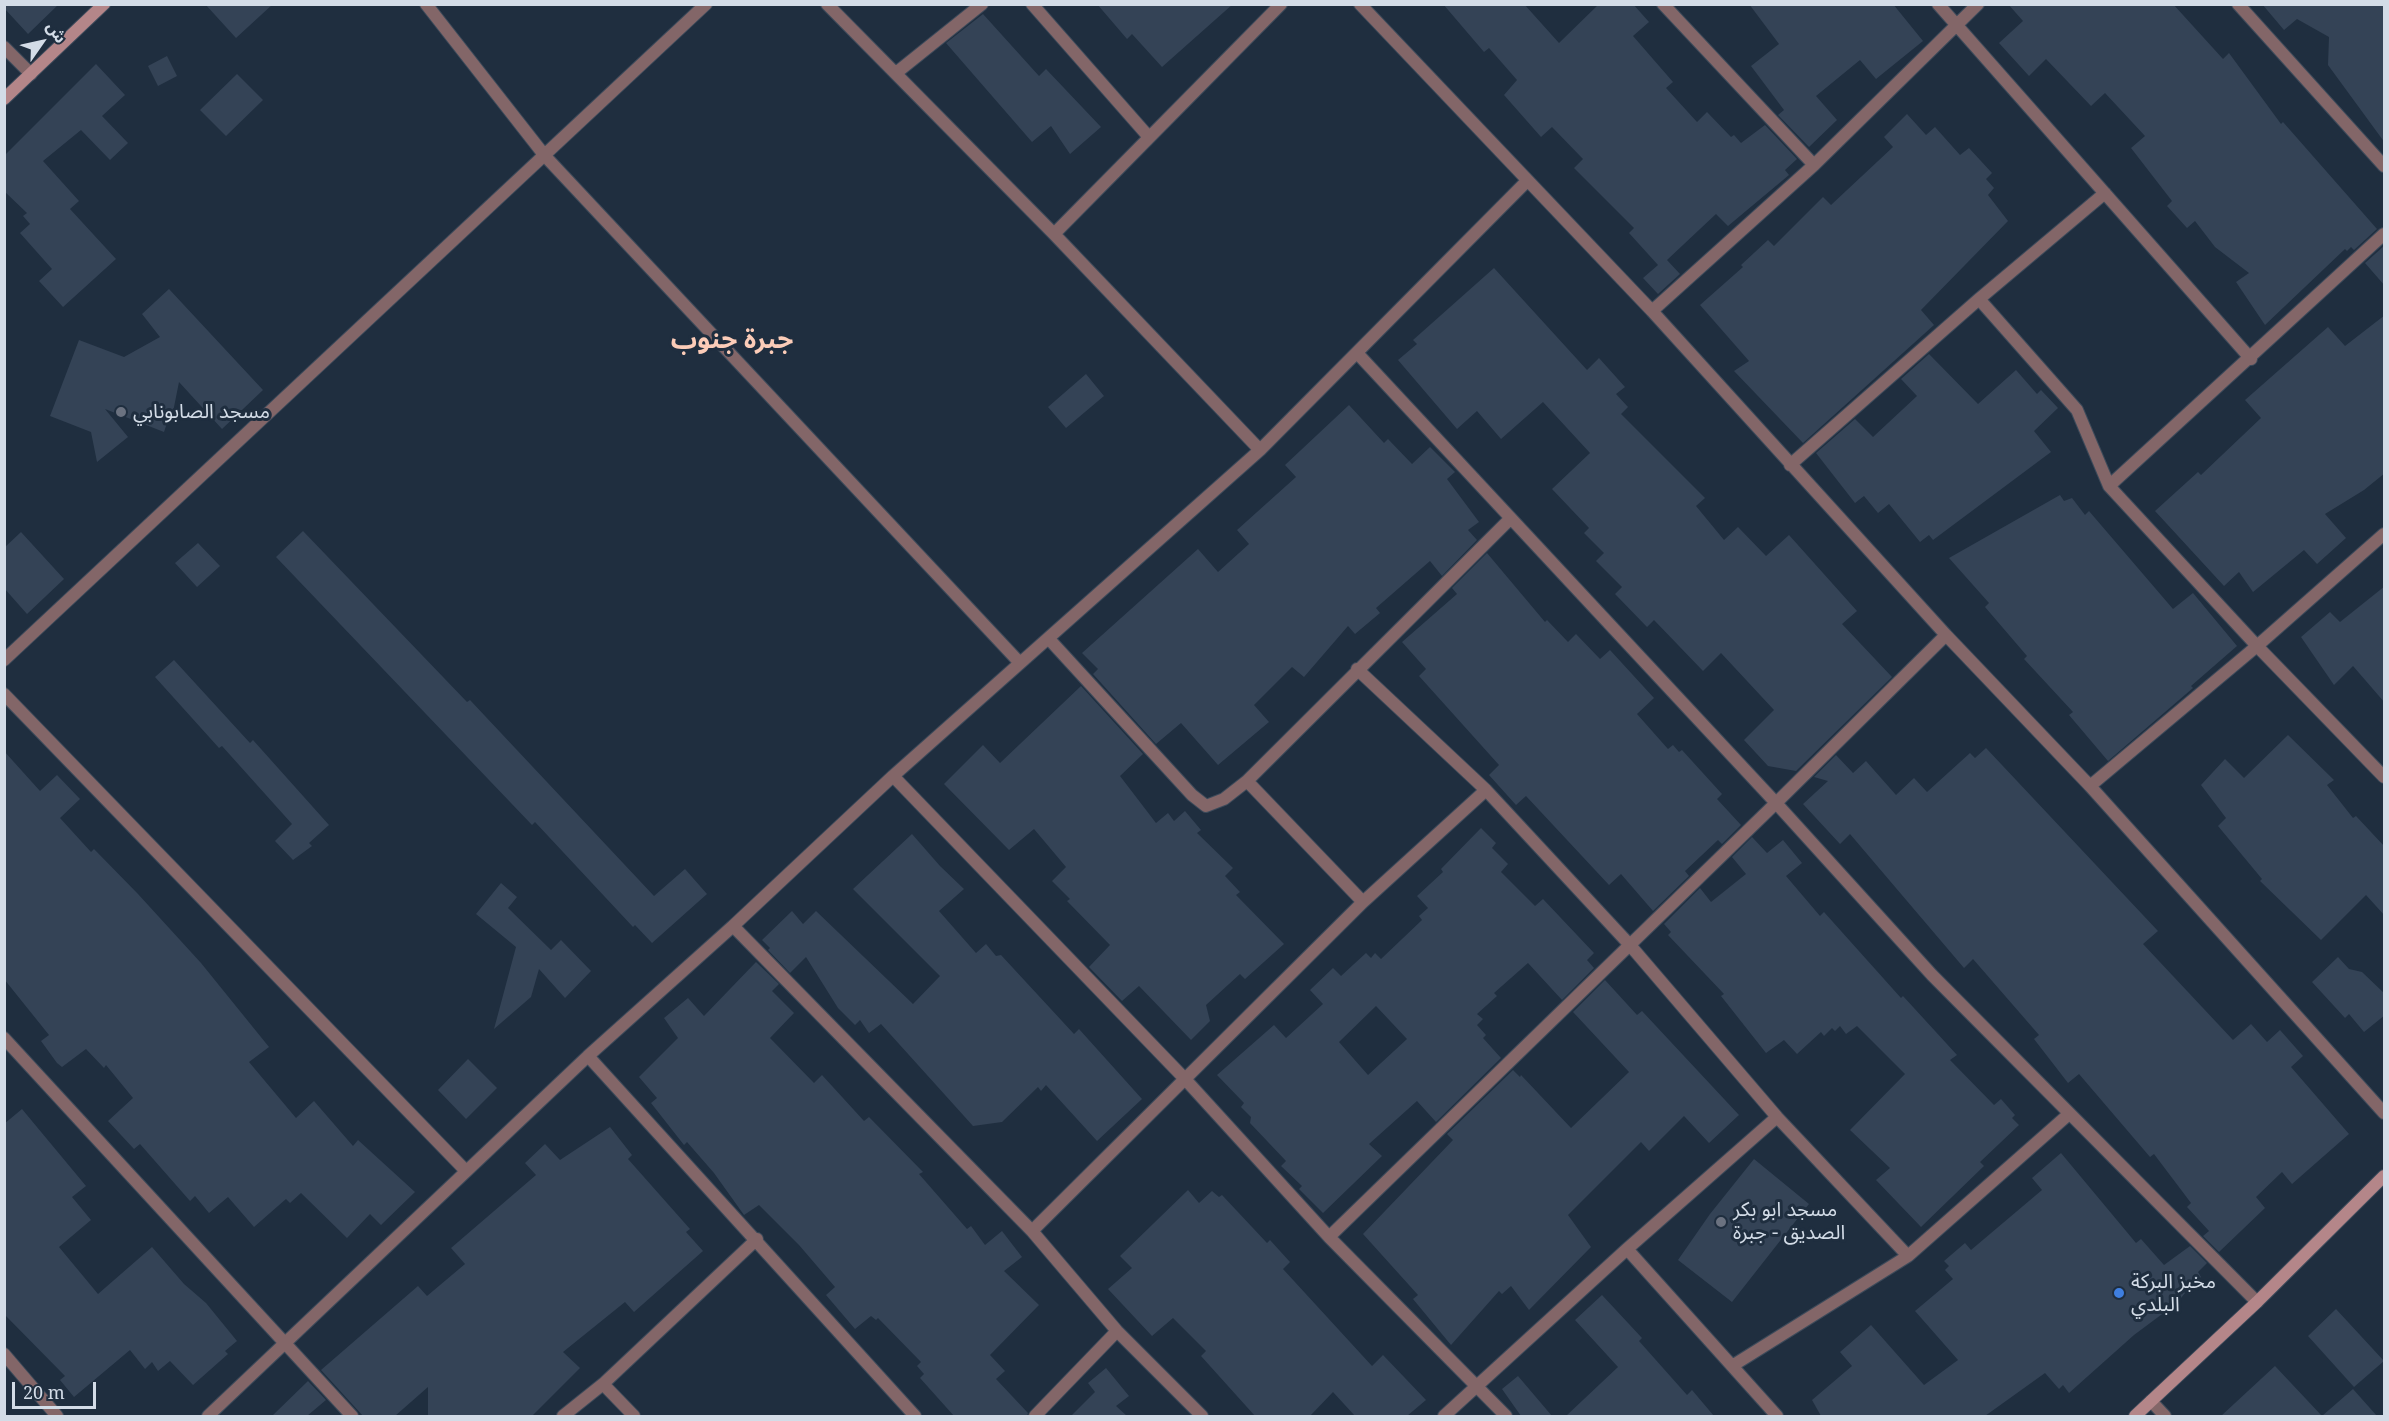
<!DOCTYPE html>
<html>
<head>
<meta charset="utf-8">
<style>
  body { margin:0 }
  #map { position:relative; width:2389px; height:1421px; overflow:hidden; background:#1f2e3f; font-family:"Noto Serif","Noto Sans Arabic",serif }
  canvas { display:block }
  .frame { position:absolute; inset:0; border:6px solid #d3dce7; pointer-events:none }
  .north { position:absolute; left:12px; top:12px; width:60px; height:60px; -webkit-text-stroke:4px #1f2e3f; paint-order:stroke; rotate:56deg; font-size:16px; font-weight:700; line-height:24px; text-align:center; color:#d3dce7 }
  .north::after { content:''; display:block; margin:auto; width:21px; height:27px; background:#d3dce7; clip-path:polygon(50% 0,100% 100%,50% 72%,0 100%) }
  .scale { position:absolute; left:12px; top:1382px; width:84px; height:27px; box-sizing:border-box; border:3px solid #d3dce7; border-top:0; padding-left:8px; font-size:18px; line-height:21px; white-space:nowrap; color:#d3dce7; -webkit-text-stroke:4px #1f2e3f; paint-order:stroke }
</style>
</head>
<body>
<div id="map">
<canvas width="2389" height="1421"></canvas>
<div class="frame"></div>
<div class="north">ش</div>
<div class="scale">20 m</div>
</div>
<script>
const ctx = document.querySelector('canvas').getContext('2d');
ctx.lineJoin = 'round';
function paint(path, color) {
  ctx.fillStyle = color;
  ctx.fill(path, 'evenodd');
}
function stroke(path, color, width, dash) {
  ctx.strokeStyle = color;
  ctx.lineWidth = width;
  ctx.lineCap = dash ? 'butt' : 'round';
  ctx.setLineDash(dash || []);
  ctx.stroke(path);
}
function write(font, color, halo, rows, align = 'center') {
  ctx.font = font + ' "Noto Serif","Noto Sans Arabic",serif';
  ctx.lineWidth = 6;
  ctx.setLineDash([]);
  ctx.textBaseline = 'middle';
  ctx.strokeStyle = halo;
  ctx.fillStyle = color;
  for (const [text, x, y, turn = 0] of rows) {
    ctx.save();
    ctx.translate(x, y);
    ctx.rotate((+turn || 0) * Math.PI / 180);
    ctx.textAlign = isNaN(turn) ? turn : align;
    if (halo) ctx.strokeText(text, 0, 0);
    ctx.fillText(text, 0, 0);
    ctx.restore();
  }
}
paint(new Path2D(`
  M4,4H59L28,34L4,8Z
  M205,4H273L236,38Z
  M1097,4H1233L1162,67L1132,34L1127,39Z
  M1443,4H1524L1559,43L1599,4H1633L1649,22L1633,36L1673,82L1666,88L1697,122L1707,112L1731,137L1734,135L1741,143L1765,125L1797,159L1785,170L1789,175L1728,226L1716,214L1667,260L1680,274L1658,294L1643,278L1658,265L1629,233L1634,228L1574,168L1583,159L1552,127L1541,137L1504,95L1517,80L1489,48L1484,52Z
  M1749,4H1893L1923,41L1876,79L1860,60L1816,96L1837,120L1809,147L1778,115L1784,110L1751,66L1779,44Z
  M2008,4H2173L2223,59L2229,53L2281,124L2283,122L2377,229L2354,250L2351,247L2347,251L2345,249L2265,325L2236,282L2249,273L2215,247L2195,221L2187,228L2167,206L2172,201L2131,148L2145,136L2105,93L2091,106L2046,59L2029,76L1999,43L2023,21Z
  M2262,4H2385V143L2328,65L2329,37L2297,19L2284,30Z
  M983,14L1039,76L1046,69L1101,127L1070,154L1051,126L1032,142L946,43Z
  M167,56L177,76L158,86L148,66Z
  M96,64L125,95L102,116L128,143L110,160L81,130L43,161L79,201L70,209L116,259L63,307L39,281L52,269L20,233L30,224L23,216L27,213L4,191V156Z
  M237,74L263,100L226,136L200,110Z
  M1907,114L1926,135L1935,127L1960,155L1969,148L1992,173L1986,179L1994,188L1988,195L2008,221L1921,310L1934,325L1803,443L1734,371L1749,361L1700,305L1743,267L1741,265L1768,240L1774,246L1823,197L1831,205L1893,147L1884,137Z
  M2385,245V286L2365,263Z
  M1494,268L1587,370L1599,358L1625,387L1616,394L1628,407L1621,414L1705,498L1696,506L1724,540L1738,527L1766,556L1789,535L1857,611L1842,624L1892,677L1796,771L1768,766L1744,740L1774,710L1721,653L1703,671L1654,620L1647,627L1615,594L1622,587L1596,561L1604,553L1584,533L1589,528L1552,489L1590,453L1543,402L1501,439L1477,411L1457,429L1398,360L1417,344L1413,340Z
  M169,289L263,390L222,429L179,382L172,417L168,420L164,432L105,409L128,437L97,462L91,432L50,416L79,340L124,357L160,337L142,314Z
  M2385,315V473L2364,490L2325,514L2346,538L2317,564L2304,550L2253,592L2239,572L2224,586L2155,511L2198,472L2201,475L2261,418L2245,400L2328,327L2345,346Z
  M1929,354L1978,404L2016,370L2037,394L2041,390L2058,408L2034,431L2051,452L1933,540L1929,535L1920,542L1889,504L1878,513L1864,496L1855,503L1816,453L1855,419L1873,437L1917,396L1901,379Z
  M1086,374L1104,396L1066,428L1048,407Z
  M1349,405L1384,443L1388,439L1412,464L1430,447L1455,472L1447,479L1479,522L1468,530L1477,540L1442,576L1430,561L1376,608L1380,613L1355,634L1348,626L1304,677L1292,667L1254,705L1269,722L1218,765L1181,723L1156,744L1093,674L1098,669L1082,653L1198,549L1218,572L1249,544L1237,530L1296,477L1285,465Z
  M2060,495L2064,501L2072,498L2085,515L2089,511L2173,609L2193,593L2237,646L2191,686L2193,688L2108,761L2069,715L2073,712L2024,659L2027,656L1985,607L1989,603L1949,558Z
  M303,531L467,702L470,700L654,896L685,869L707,894L652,943L635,925L633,927L535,822L532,825L276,557Z
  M21,532L64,579L27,614L4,588V548Z
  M198,543L220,566L197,587L175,563Z
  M1487,553L1545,622L1547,620L1568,642L1576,634L1600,659L1610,650L1654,698L1637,714L1668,749L1673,745L1679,752L1682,750L1722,794L1717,799L1741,825L1722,844L1718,840L1685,871L1689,876L1653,911L1621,874L1609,885L1526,796L1516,805L1489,775L1499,765L1419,676L1426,669L1402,642L1457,594L1452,588Z
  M2385,586V703L2353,666L2334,685L2301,637L2330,612L2340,622Z
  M174,660L250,743L253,740L329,825L309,843L312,846L293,860L275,841L292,824L222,746L219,748L155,677Z
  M1081,686L1143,754L1120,776L1156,823L1168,813L1174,821L1185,811L1201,830L1197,833L1233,868L1225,876L1240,892L1236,895L1284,944L1245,979L1240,974L1206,1005L1210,1021L1191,1040L1139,986L1122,1001L1089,967L1110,945L1067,901L1070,899L1052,881L1066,867L1034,829L1009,850L944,784L983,745L1000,763Z
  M2288,735L2334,780L2327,785L2353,818L2356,816L2385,847V916L2366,895L2321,940L2260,881L2262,879L2218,826L2226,818L2201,785L2225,759L2244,778Z
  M1986,748L2158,931L2143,944L2233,1040L2251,1024L2267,1042L2280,1030L2303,1056L2291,1067L2349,1134L2292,1184L2282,1172L2256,1197L2265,1208L2219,1252L2203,1236L2209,1231L2187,1207L2191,1203L2154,1154L2150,1157L2079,1074L2068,1083L2034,1039L2039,1035L1973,959L1964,968L1850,834L1840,844L1803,804L1828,781L1814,777L1836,755L1853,773L1866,761L1896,795L1914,778L1927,792L1970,753L1975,758Z
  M4,751L40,791L57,775L80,799L60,818L91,852L94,849L138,894L201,963L269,1047L249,1062L296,1118L314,1101L353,1146L358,1140L415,1192L381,1225L370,1214L347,1238L301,1193L290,1203L286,1199L254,1227L228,1197L209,1213L195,1196L190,1201L140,1144L134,1149L108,1121L133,1098L106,1065L104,1068L86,1049L62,1067L57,1063L41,1041L49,1035L4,979Z
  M1481,828L1496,843L1492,848L1508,864L1501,872L1535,906L1543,899L1594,953L1587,960L1594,968L1562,1000L1528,963L1494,993L1497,996L1477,1014L1483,1019L1477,1025L1486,1035L1483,1038L1501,1058L1436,1122L1417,1101L1369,1144L1382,1156L1323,1213L1299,1189L1302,1186L1281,1166L1286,1161L1250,1123L1251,1117L1241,1107L1244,1103L1217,1075L1274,1025L1286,1038L1323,1004L1310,990L1333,968L1341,976L1366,953L1371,958L1375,953L1381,959L1422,920L1419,916L1428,908L1417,896L1443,872L1441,869ZM1376,1006L1407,1039L1368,1075L1339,1042Z
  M912,834L940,866L964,889L939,911L976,953L986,944L996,956L1001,955L1074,1034L1079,1029L1142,1099L1097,1141L1046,1085L1041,1091L1038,1087L1002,1122L973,1126L881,1024L869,1033L860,1020L855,1025L838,1008L806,957L790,973L768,950L770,948L762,940L792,911L803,924L816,911L913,1004L940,976L853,889Z
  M1752,837L1767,853L1783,840L1802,863L1786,876L1820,916L1824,912L1901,998L1903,996L1957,1055L1950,1060L1994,1105L2001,1099L2015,1115L2012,1118L2019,1125L1980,1162L1984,1166L1921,1227L1876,1180L1890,1168L1850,1130L1905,1074L1857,1026L1846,1034L1840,1026L1835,1031L1832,1028L1824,1036L1821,1032L1797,1054L1784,1040L1766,1053L1721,996L1724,994L1668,935L1671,932L1664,924L1700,888L1711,902L1746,874L1732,857Z
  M501,883L517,897L508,908L551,950L561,940L591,971L565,998L539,969L531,997L494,1029L516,947L476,914Z
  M2338,957L2349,969L2362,972L2385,994V1015L2364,1032L2349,1014L2345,1018L2312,982Z
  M756,962L779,984L772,991L794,1013L770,1038L814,1083L822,1075L864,1121L869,1117L923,1172L919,1174L967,1229L971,1226L985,1245L1002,1231L1022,1257L1004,1271L1039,1305L990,1355L1005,1371L996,1379L1028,1413L1027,1416H954L920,1378L924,1374L917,1366L921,1362L878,1318L876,1320L871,1316L855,1329L826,1295L835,1287L799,1245L759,1205L744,1215L714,1173L687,1142L684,1145L651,1103L657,1098L639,1077L678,1038L664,1018L688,998L704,1016Z
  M1605,980L1637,1015L1642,1011L1739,1115L1709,1143L1684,1116L1649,1151L1641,1142L1568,1215L1591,1247L1529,1310L1511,1286L1502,1294L1499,1291L1451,1345L1413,1299L1418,1295L1363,1234L1453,1140L1447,1134L1513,1070L1520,1077L1521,1075L1571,1128L1629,1072L1573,1012Z
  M468,1059L497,1088L466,1119L438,1090Z
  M22,1109L86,1186L72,1197L91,1220L59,1247L98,1294L152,1247L184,1284L206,1303L237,1341L225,1351L228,1354L193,1385L170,1361L158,1371L152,1362L145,1369L130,1350L74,1397L60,1380L65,1376L4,1314V1124Z
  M610,1127L632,1155L628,1159L690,1229L686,1232L703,1251L634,1312L625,1302L563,1352L580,1368L532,1416H428V1387L395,1416H363L321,1370L418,1286L427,1296L465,1264L451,1248L536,1175L525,1163L545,1144L560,1160Z
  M2061,1153L2136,1243L2141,1239L2164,1265L2190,1246L2207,1263L2198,1272L2201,1277L2183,1291L2185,1293L2177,1303L2134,1335L2069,1393L2063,1385L2059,1389L2045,1373L1985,1416H1821L1812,1400L1852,1366L1840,1352L1871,1325L1924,1385L1958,1360L1915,1311L1953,1279L1945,1270L1949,1266L1944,1261L1965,1243L1971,1250L2042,1190L2032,1178Z
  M1754,1159L1809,1204L1732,1302L1678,1260L1710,1214Z
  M1188,1190L1199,1203L1212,1191L1219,1197L1222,1195L1267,1243L1270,1240L1290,1262L1283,1269L1372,1366L1383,1355L1426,1400L1407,1416H1355L1333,1392L1310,1416H1255L1201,1356L1206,1351L1173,1318L1152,1336L1108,1289L1132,1268L1120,1256Z
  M1602,1295L1642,1338L1639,1341L1687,1395L1692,1390L1714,1416H1566L1618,1367L1575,1320Z
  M2336,1309L2384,1361L2354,1387L2308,1336Z
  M2275,1366L2322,1416H2221Z
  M1106,1368L1129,1396L1116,1406L1127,1416H1071L1095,1392L1088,1383Z
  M1518,1376L1552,1416H1521L1502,1389Z
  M308,1381L326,1400L307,1416H272Z
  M2353,1389L2377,1416H2322Z`), '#344356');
const street = new Path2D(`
  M426,4L545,156L1020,663
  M827,4L1054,234L1260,450
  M1032,4L1148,136
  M1360,4L1652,311L1946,635L2090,786L2384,1113
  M1663,4L1814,165
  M1938,4L2251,359
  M2238,4L2384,166
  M4,47L31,74
  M896,73L982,4
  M1054,234L1281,4
  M1979,299L2077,410L2109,486L2257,646L2384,777
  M1652,311L1814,165L1978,4
  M1358,354L1776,803L1932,975L2257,1302
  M1790,465L1979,299L2105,193
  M2109,486L2384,234
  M1049,639L1192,795L1206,806L1224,799L1247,781L1509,520
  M4,660L706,4
  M1357,669L1486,790L1629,944L1777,1117L1908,1256
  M4,694L466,1171
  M893,776L1185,1079L1329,1237L1506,1416
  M1247,781L1363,902
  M2090,786L2257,646L2384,534
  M733,926L1032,1231L1117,1331L1202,1416
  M4,1038L352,1416
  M588,1056L915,1416
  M1032,1231L1363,902L1486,790
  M1329,1237L1776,803L1946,635
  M1627,1249L1777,1416
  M4,1354L57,1416
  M1732,1366L1908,1256L2069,1114
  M603,1384L634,1416
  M2151,1401L2165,1416
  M208,1416L588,1056L733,926L893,776L1260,450L1526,182
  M563,1416L603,1384L757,1239
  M1035,1416L1117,1331
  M1444,1416L1627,1249L1777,1117`);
const secondary = new Path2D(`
  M4,99L104,4
  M2135,1416L2257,1302L2384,1176`);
stroke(street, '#3c4a5a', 14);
stroke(secondary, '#3c4a5a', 14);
stroke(street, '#836668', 12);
stroke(secondary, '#b48689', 12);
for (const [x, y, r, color] of [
  [121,412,6,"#6b7280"],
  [1721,1222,6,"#6b7280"],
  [2119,1293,6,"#3f7fe0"]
]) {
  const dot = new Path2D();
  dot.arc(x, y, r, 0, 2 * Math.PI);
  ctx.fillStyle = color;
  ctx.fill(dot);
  stroke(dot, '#1f2e3f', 2);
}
write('20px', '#d3dce7', '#1f2e3f', [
  ["مسجد الصابونابي",133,412],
  ["مسجد ابو بكر",1733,1210],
  ["الصديق - جبرة",1733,1233],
  ["مخبز البركة",2131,1282],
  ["البلدي",2131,1305]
], 'left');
write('bold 26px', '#fbccb8', '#1f2e3f', [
  ["جبرة جنوب",732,341]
]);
</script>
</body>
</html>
